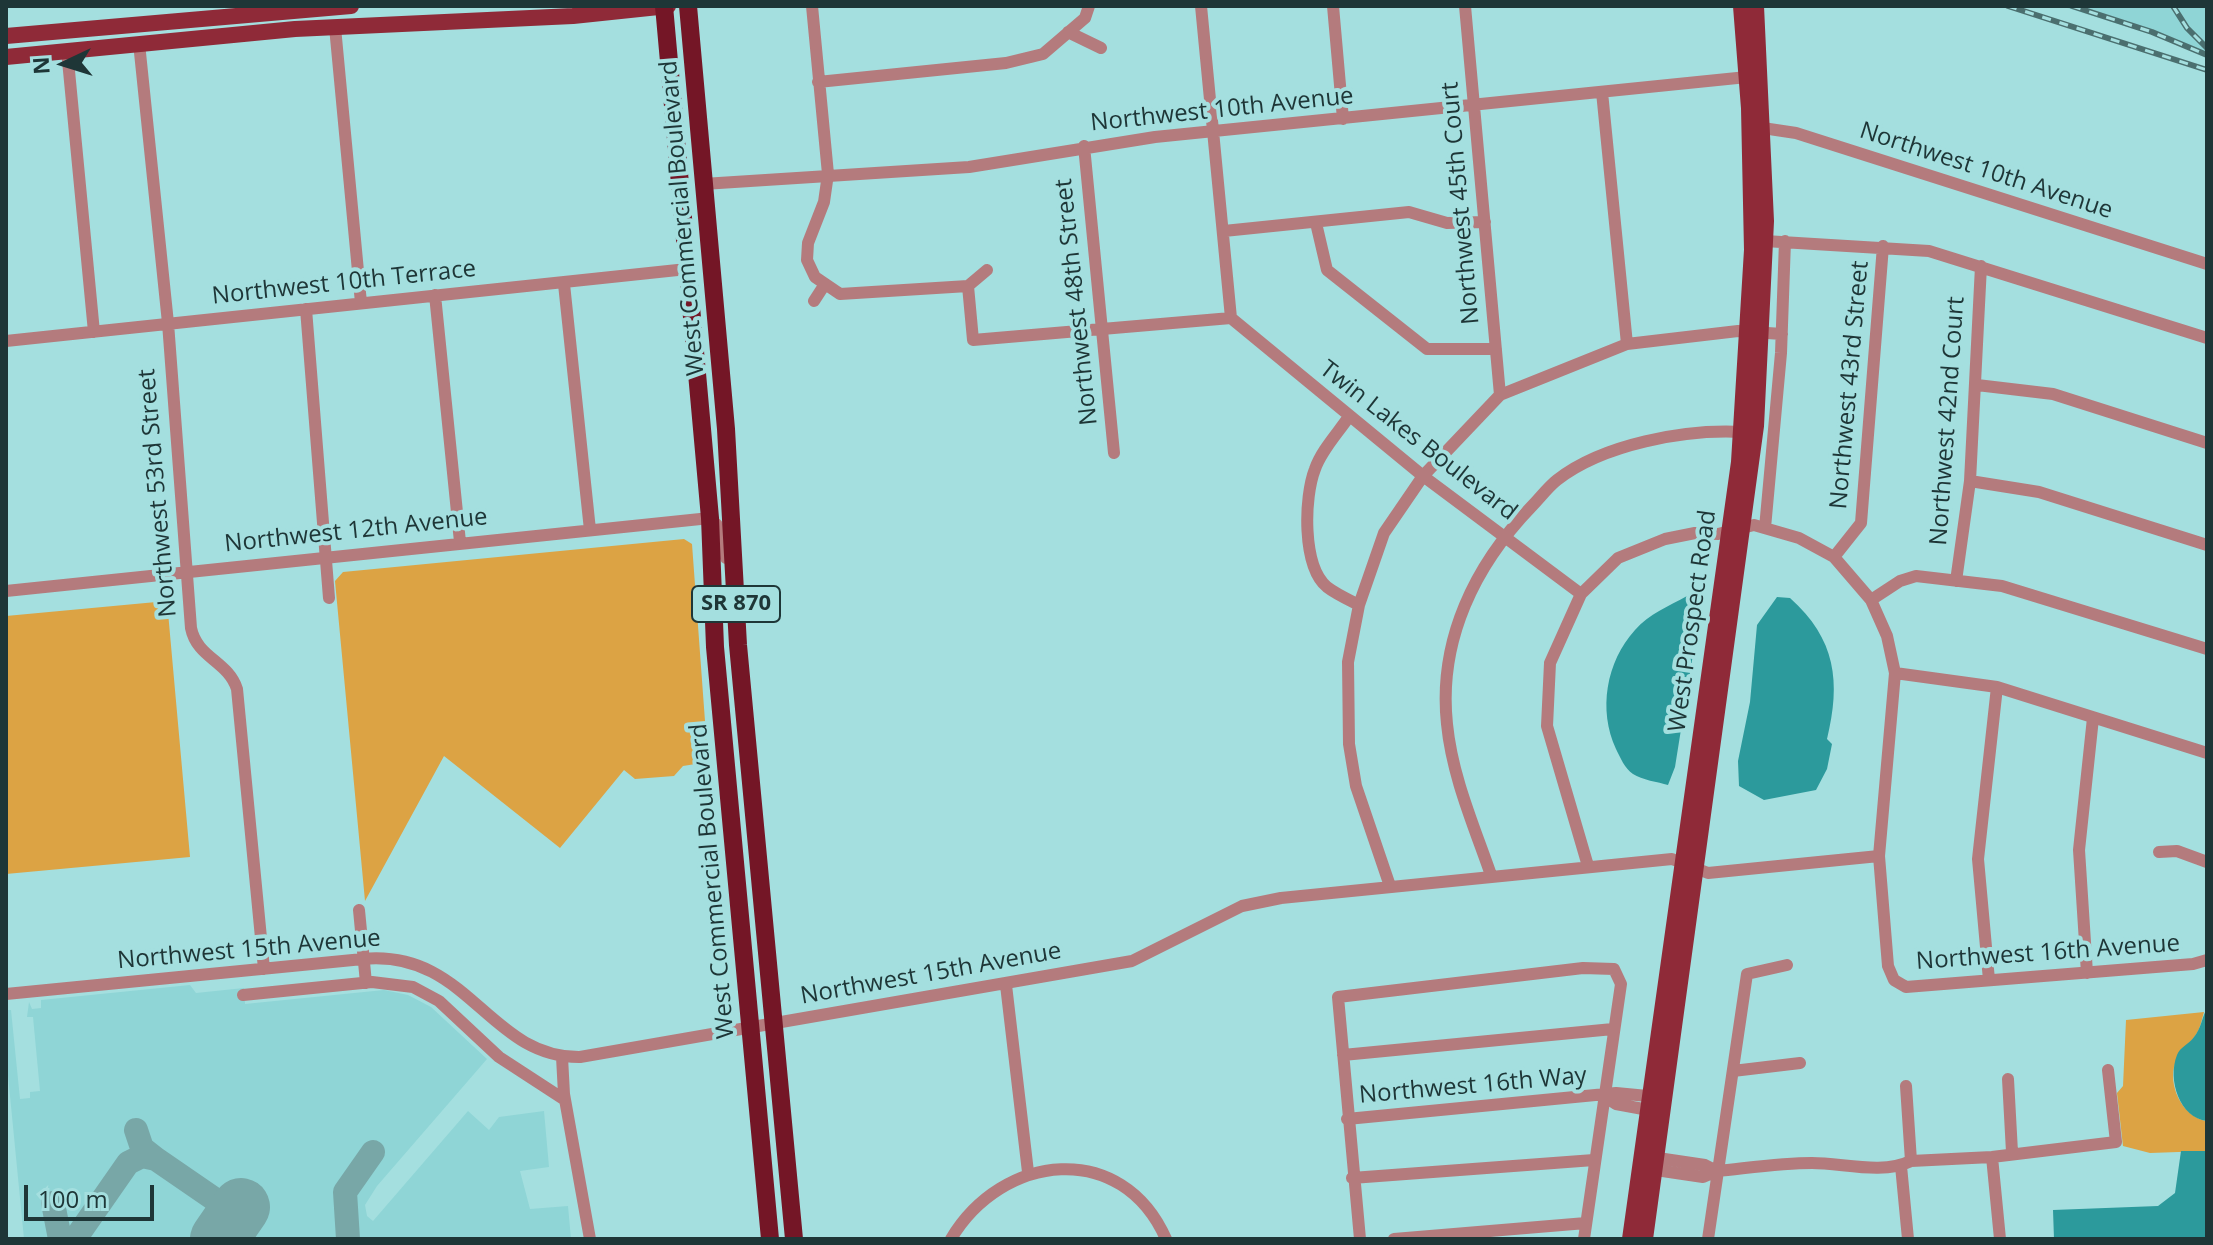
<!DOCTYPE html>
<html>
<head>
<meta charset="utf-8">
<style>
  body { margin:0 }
  #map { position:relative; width:2213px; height:1245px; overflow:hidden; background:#a4dfdf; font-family:"Open Sans",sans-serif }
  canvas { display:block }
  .frame { position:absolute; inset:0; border:8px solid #1e3637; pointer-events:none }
  .north { position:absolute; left:24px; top:24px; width:80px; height:80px; -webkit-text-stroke:6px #a4dfdf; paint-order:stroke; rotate:266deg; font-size:22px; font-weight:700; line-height:32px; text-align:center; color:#1e3637 }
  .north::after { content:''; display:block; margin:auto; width:28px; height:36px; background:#1e3637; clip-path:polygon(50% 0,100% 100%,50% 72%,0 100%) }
  .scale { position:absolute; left:24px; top:1185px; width:130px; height:36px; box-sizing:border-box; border:4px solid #1e3637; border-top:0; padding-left:10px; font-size:24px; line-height:28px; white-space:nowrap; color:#1e3637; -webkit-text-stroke:6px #a4dfdf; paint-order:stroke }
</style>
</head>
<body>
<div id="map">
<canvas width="2213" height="1245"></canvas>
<div class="frame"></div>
<div class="north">N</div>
<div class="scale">100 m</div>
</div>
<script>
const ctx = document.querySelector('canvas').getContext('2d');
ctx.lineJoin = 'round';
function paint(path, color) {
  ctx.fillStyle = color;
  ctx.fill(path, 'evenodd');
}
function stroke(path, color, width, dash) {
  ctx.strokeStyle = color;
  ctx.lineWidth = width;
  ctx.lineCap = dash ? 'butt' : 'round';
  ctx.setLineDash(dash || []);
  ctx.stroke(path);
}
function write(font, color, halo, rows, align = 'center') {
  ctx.font = font + ' "Open Sans",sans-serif';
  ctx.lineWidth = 8;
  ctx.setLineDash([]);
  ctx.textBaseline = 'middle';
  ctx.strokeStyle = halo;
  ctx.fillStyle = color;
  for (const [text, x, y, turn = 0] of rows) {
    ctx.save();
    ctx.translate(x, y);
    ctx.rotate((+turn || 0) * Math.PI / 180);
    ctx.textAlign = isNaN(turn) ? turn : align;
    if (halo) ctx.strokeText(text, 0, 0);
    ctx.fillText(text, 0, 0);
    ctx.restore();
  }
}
paint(new Path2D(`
  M2061,6H2207V52Z
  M190,985L196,993L244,988L245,1004L384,990L408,995L431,1007L487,1059L377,1186L365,1205L367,1216L373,1221L468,1111L489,1130L499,1117L544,1111L549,1167L520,1171L530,1209L568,1206L571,1239H24L6,1055V1010H11L20,1099L30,1098V1092L40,1091L33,1017H27L29,1002L32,1009L41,1008V1000Z`), '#8fd5d6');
paint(new Path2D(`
  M684,539L692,544L708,762L683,766L674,776L635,779L624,770L560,848L444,756L365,901L335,581L343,572Z
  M167,601L190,857L6,874V616Z
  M2204,1012C2202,1019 2200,1030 2195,1036C2187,1047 2178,1053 2174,1067C2169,1090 2185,1118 2207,1121V1151L2150,1153L2123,1146L2117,1093L2123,1086L2126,1020Z`), '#dca344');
paint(new Path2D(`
  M1687,596L1701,604L1675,767L1668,785C1658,782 1642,780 1633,774C1625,769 1620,757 1616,749C1598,710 1606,662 1635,630C1649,614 1669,606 1687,596Z
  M1777,597L1790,598C1836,639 1841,682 1827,739L1832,744L1827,769L1816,790L1764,800L1739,786L1738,761L1750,702L1757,625Z
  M2207,1008V1121C2180,1118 2167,1080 2177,1055C2180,1047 2189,1044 2194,1037C2201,1029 2202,1017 2207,1008Z
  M2181,1151H2207V1239H2054L2053,1210L2158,1206L2175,1193Z`), '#2c9a9c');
stroke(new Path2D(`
  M136,1130L142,1148L156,1159
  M53,1203L60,1239
  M75,1239L128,1163L142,1156L156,1159L236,1214
  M348,1239L345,1192L373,1152`), '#78a7a7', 24);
stroke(new Path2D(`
  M219,1239L241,1207`), '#78a7a7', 58);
stroke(new Path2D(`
  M812,6L828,174L824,202L808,243L807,260L815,277L840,294L968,286L987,270
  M1201,6L1231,318
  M1333,6L1343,119
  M1465,6L1500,395
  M335,27L361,303
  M1068,32L1101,48
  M139,43L168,323L191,628C197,658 228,661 237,689L264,969
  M67,50L94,332
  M818,82L1006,63L1043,54L1085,18L1089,6
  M1602,92L1627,344
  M1756,127L1796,133L2207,264
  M1084,146L1114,453
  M703,184L969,167L1155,137L1747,77
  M1316,223L1327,270L1427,349H1496
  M1224,231L1409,212L1447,223L1485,222
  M1765,241L1929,251L2207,338
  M1883,246L1861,523L1834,557L1871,600L1887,636L1895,673L1879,856L1888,966L1894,980L1906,987L2193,964L2207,960
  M564,284L590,530
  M968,286L973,340L1231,318
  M435,295L460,542
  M814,301L825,284
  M306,309L329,598
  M1231,318L1423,476L1581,594
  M6,341L687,269
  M1977,385L2053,394L2207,443
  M1348,418C1337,434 1321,451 1315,469C1304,497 1302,566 1327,587C1336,594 1349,600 1359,605
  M1970,481L2039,492L2207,545
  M1765,528L1781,353L1785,241
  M1956,581L1970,481L1981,266
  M6,591L710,518L717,525L726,558
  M1871,600L1900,581L1916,576L2002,586L2207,649
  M1895,673L1997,687L2207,753
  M2159,852L2177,851L2207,862
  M1588,866L1547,726L1550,663L1581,594L1618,558L1665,539L1695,533L1718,534L1754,525L1799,538L1834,557
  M1491,875C1474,826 1452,776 1447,724C1438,640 1475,565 1532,506C1540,498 1548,487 1557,480C1603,444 1685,429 1742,432
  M1390,886L1356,786L1349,744L1348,662L1359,605L1384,533L1423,476L1500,395L1627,344L1738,331L1782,334
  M359,910L366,983
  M2087,973L2079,850L2093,718
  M1989,980L1978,859L1997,687
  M1006,985L1028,1172
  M6,994L363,959C469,949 488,1058 580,1057L1132,961L1242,906L1281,898L1672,859L1708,873L1879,856
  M243,995L372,982L413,987L439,1001L499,1057L565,1100
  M1343,1055L1613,1029
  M562,1057L564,1094L590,1239
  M1733,1071L1800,1063
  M2008,1079L2012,1152
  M1906,1086L1911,1161
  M1604,1096L1616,1104L1654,1111
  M1347,1119L1616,1093L1658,1097
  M1651,1157L1705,1165L1717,1171
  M1992,1157L2000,1239
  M1901,1166L1908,1239
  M1649,1169L1703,1177L1717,1171C1748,1168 1781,1163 1812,1163C1843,1163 1882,1175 1911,1161L1992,1157L2116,1142L2108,1070
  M1352,1178L1594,1160
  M951,1239C1002,1153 1122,1139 1166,1239
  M1360,1239L1338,997L1583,968L1614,969L1621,984L1584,1239
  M1394,1239L1586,1223
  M1708,1239L1747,974L1787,965`), '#b47b7d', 12);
stroke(new Path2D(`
  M6,36L351,6
  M6,57L295,29L573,16L668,6
  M1630,1239L1739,462L1752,250L1749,108L1741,6
  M1645,1239L1756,426L1766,221L1756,6`), '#8f2a38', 16);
stroke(new Path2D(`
  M664,6L710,518L715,647L770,1239
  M688,6L726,429L738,645L794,1239`), '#741626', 18);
const rail = new Path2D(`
  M2008,6L2207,70
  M2072,6L2152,32L2207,55
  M2173,6L2187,28L2207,48`);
stroke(rail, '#4b6f6f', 6);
stroke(rail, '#a4dfdf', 3, [9]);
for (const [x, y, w] of [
  [736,604,88]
]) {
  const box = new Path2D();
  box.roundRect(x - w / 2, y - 18, w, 36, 6);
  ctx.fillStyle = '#a4dfdf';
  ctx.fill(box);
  stroke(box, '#1e3637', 2);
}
write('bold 22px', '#1e3637', null, [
  ["SR 870",736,604]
]);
write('24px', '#1e3637', '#a4dfdf', [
  ["Northwest 10th Avenue",1222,110,-6],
  ["Northwest 10th Avenue",1986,171,18],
  ["Northwest 45th Court",1461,203,-95],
  ["West Commercial Boulevard",683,218,-95],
  ["Northwest 10th Terrace",344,283,-6],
  ["Northwest 48th Street",1077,302,-96],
  ["Northwest 43rd Street",1850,385,-85],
  ["Northwest 42nd Court",1948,421,-86],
  ["Twin Lakes Boulevard",1418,441,38],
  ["Northwest 53rd Street",158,493,-95],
  ["Northwest 12th Avenue",356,531,-6],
  ["West Prospect Road",1693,621,-82],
  ["West Commercial Boulevard",713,881,-95],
  ["Northwest 15th Avenue",249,950,-5],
  ["Northwest 16th Avenue",2048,953,-4],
  ["Northwest 15th Avenue",931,974,-10],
  ["Northwest 16th Way",1473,1086,-5]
]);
</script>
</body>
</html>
